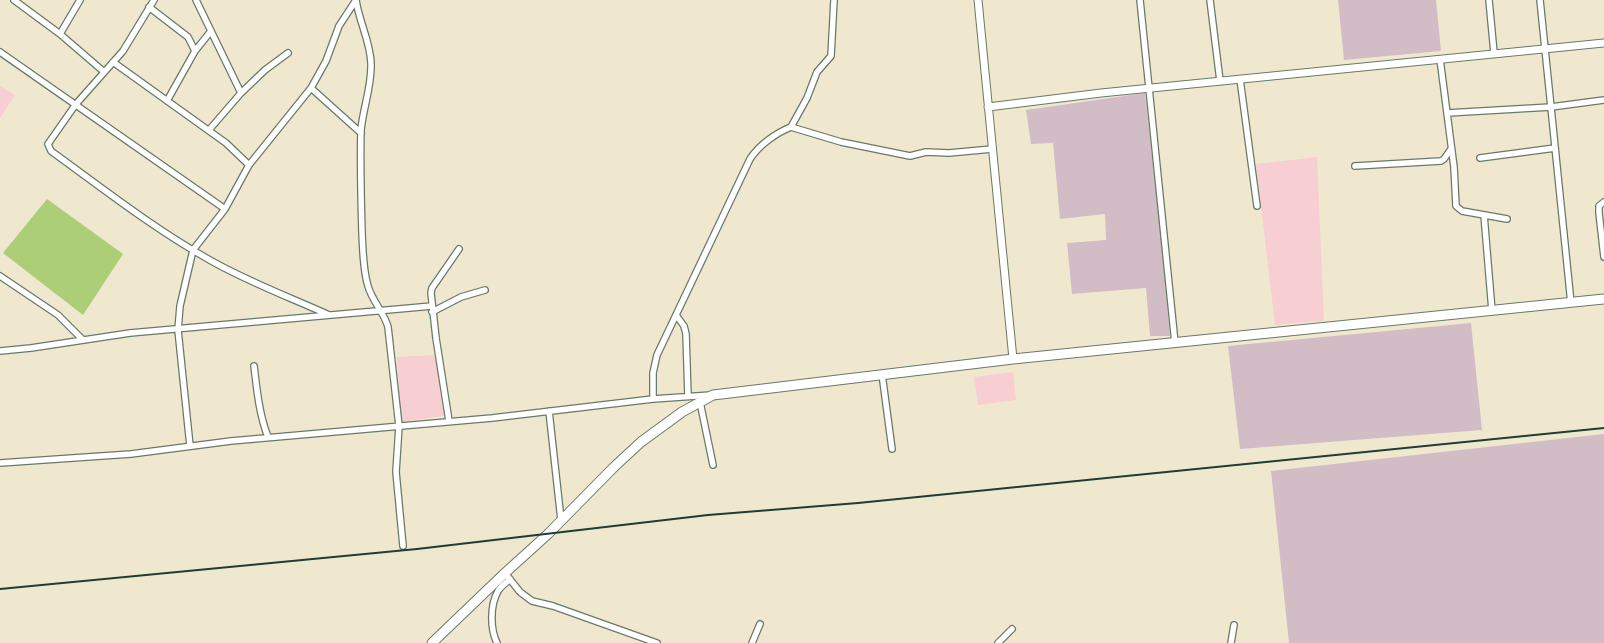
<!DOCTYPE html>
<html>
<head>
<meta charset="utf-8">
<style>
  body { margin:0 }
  canvas { display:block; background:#efe8cf }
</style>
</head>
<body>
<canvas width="1604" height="643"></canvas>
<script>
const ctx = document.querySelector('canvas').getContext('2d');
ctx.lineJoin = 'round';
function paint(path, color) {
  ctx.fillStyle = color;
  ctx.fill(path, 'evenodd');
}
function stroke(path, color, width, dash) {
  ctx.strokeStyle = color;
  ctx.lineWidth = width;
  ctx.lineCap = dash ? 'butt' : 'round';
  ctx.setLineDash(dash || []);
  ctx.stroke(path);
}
paint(new Path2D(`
  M0,86L15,95L0,118Z
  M1317,157L1324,321L1275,325L1256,164Z
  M435,355L444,416L401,422L397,357Z
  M1013,372L1016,400L978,405L974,377Z`), '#f7cfd3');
paint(new Path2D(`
  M1338,0H1436L1441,51L1344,60Z
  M1145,93L1159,216L1170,336H1150L1146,288L1072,294L1067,243L1106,240L1105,214L1060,219L1053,143L1031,144L1026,110Z
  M1471,323L1482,430L1240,449L1228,346Z
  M1604,434V643H1289L1271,471Z`), '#d2bdc7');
paint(new Path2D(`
  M47,199L123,254L83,315L3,253Z`), '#acce76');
const minor = new Path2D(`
  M14,0L60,34L103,71
  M154,0L123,51L76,104L48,144L51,151C102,188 153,228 208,259C246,281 289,297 329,315
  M196,0L241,93
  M356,0C359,22 370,40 371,63C372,86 363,108 361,130C360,165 361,199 362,233C363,251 363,270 368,286C372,301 384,312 388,327L399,426L396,472L403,546
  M1140,0L1175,343
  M1210,0L1220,81
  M1489,0L1494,53
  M1540,0L1571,303
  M149,7L188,37L195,51
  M60,34L80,0
  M0,52L225,209L193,250L180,306L178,330L190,446
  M1440,59L1454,167L1456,206L1462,211L1507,219
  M113,62L226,143L249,165L225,209
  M1240,79L1257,206
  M311,88L361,133
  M167,101L195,51L211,31
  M1447,113L1551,107L1604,100
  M791,127L807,98L817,72L831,56L834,0
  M209,130L241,93L265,70L288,53
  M1480,158L1555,148
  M249,165L311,88L326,61L339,26L356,0
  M1355,166L1441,161L1444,159L1451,149
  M1604,202L1599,206V213L1604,257
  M1484,215L1492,311
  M0,276L58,315L83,340
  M432,312L461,297L485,290
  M676,315L684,326L686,334L688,396
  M0,351L31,348L130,333L432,306
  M254,366C257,390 259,414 268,437
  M882,374L892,449
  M653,399V373L657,355L750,159C759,145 776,133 791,127L841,142L910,156L926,152L949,153L992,149
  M700,402L713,465
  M549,411L561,520
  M449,421L436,338L431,293L432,288L459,249
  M0,463L131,454L231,441L492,418L653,399L711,395
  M505,573L520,592L532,601L553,606L657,643
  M497,643C490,629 490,605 498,591C501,586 506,583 510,579
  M752,643L760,624
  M998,643L1012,629
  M1231,643L1234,625`);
const tertiary = new Path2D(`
  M978,0L1013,359
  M988,107L1101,93L1604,43`);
const secondary = new Path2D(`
  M432,643L505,573L548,534L614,467L641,442L682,412L713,395L1013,359L1604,299`);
stroke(minor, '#68796a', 8);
stroke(tertiary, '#68796a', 9);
stroke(secondary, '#68796a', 11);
stroke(minor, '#fff', 5.5);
stroke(tertiary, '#fff', 7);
stroke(secondary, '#fff', 9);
stroke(new Path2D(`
  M0,589L417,549L708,515L858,503L1604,428`), '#1f3d34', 2);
</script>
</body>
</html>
